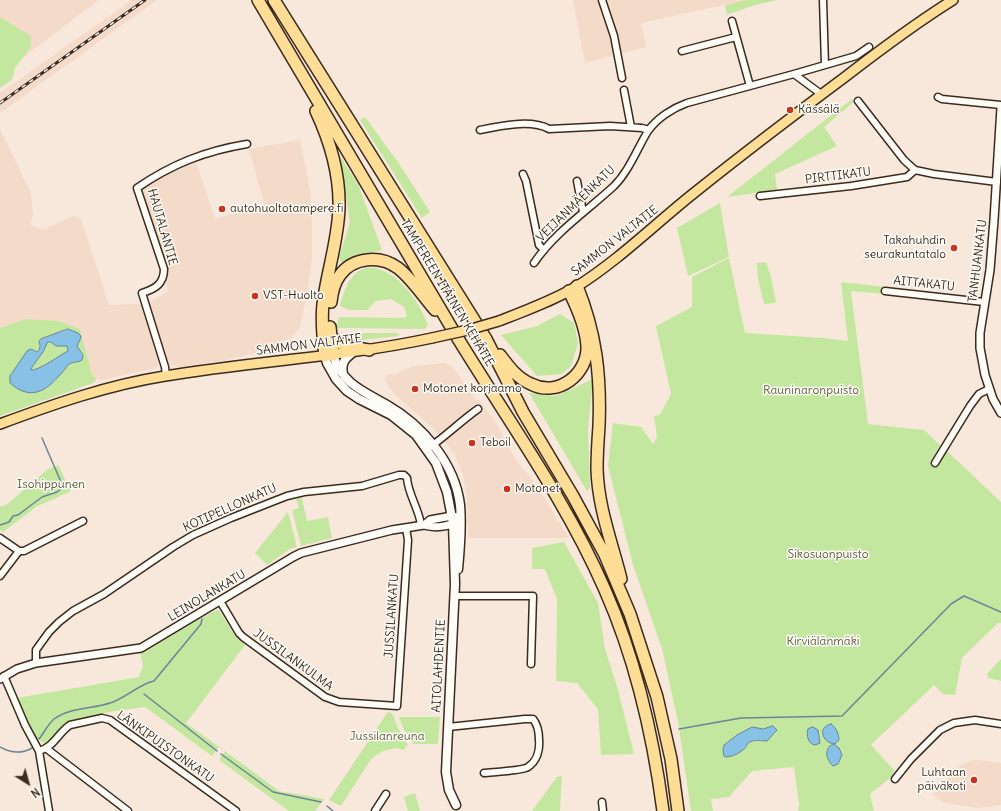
<!DOCTYPE html>
<html>
<head>
<meta charset="utf-8">
<style>
  body { margin:0 }
  #map { position:relative; width:1001px; height:811px; overflow:hidden; background:#f8e8db; font-family:Delius,sans-serif }
  canvas { display:block }
  .north { position:absolute; left:8px; top:763px; width:40px; height:40px; -webkit-text-stroke:3px #fdfcf7; paint-order:stroke; rotate:143deg; font-size:11px; font-weight:700; line-height:16px; text-align:center; color:#3b2a1e }
  .north::after { content:''; display:block; margin:auto; width:14px; height:18px; background:#3b2a1e; clip-path:polygon(50% 0,100% 100%,50% 72%,0 100%) }
</style>
</head>
<body>
<div id="map">
<canvas width="1001" height="811"></canvas>
<div class="north">N</div>
</div>
<script>
const ctx = document.querySelector('canvas').getContext('2d');
ctx.lineJoin = 'round';
function paint(path, color) {
  ctx.fillStyle = color;
  ctx.fill(path, 'evenodd');
}
function stroke(path, color, width, dash) {
  ctx.strokeStyle = color;
  ctx.lineWidth = width;
  ctx.lineCap = dash ? 'butt' : 'round';
  ctx.setLineDash(dash || []);
  ctx.stroke(path);
}
function write(font, color, halo, rows, align = 'center') {
  ctx.font = font + ' Delius,sans-serif';
  ctx.lineWidth = 3;
  ctx.setLineDash([]);
  ctx.textBaseline = 'middle';
  ctx.strokeStyle = halo;
  ctx.fillStyle = color;
  for (const [text, x, y, turn = 0] of rows) {
    ctx.save();
    ctx.translate(x, y);
    ctx.rotate((+turn || 0) * Math.PI / 180);
    ctx.textAlign = isNaN(turn) ? turn : align;
    if (halo) ctx.strokeText(text, 0, 0);
    ctx.fillText(text, 0, 0);
    ctx.restore();
  }
}
paint(new Path2D(`
  M0,0H99L0,75Z
  M132,0H157L0,113V93Z
  M573,0H746L641,23L646,47L585,63Z
  M0,129L31,193L33,215L30,225L43,230L73,216L81,219L109,305L137,304L142,305L159,363L156,368L102,380L96,379L92,375L80,329L26,319L0,328Z
  M300,140L310,190L312,214V259L306,301L299,329L291,338L263,351L221,361L179,367L170,365L165,359L149,303L168,291L140,190L166,175L196,162L215,219L264,204L249,149Z
  M445,363L453,367L476,400H479L495,421L516,460L536,484L569,538H468L467,497L463,475L454,453L435,430L394,394L385,380L386,376L391,374L395,375L412,366Z
  M976,760L1001,763V805L978,808L964,806L942,802L933,795L958,767L969,761Z`), '#f4dac8');
paint(new Path2D(`
  M746,0H777L755,5L727,15L725,5Z
  M0,17L31,36V47L15,68L12,80L0,88Z
  M852,99L854,102L824,127L837,146L775,174L777,190L727,197Z
  M365,117L398,162L430,212L422,218L360,120Z
  M340,156L358,184L382,250L358,255L342,264L339,257L350,223Z
  M720,203L729,257L688,276L677,228Z
  M729,258L745,333L824,338L848,341L841,282L885,287V294L851,291L868,424L924,430L940,445L930,462L938,466L947,451L1001,502V623H998L962,658L955,695L943,694L934,685L871,745L895,771L889,779L870,794L874,811H798L799,805L794,767L752,771L729,797L711,799L713,811H691L678,721L662,649L633,565L608,466L613,423L641,427L653,444L657,437L654,416L660,415L671,394L656,326L692,307V277Z
  M766,262L771,277L776,303L764,304L758,280L757,263Z
  M376,268C382,270 388,273 393,276C408,287 422,308 428,325L425,329L336,328L339,317L404,318L407,316L404,307L391,299L376,301L367,310H349L340,306C343,293 349,274 363,269C367,267 373,268 376,268Z
  M560,314L574,323L578,343L571,366L562,374L537,376L501,335L537,326Z
  M26,319L58,321L80,329L92,375L96,379L93,383L0,416V328ZM68,329L80,340L77,346L83,355L80,361C66,362 66,370 57,379C51,384 45,388 38,392L10,376L31,349L37,352C41,349 40,346 39,341L41,339Z
  M363,333H398L399,336L351,341Z
  M48,342H51L56,346H67L69,349L68,351C60,355 38,371 31,370L32,367L43,352Z
  M593,379L588,429L590,488L587,491L529,393L556,396Z
  M58,465L71,491L36,507L3,532L0,530V507L6,505L47,470Z
  M302,498L307,521L328,517L332,538L301,546L292,510L299,508L296,499Z
  M288,512L297,547L290,549L267,565L255,553Z
  M564,542L598,603L605,649L617,686L634,754L601,755L598,709L577,683L556,681L557,599L545,569H532V548Z
  M217,610L219,611C228,623 232,635 245,645L186,723L219,747L212,756L145,707L109,712L67,723C59,729 55,739 46,743C33,743 22,709 17,698L139,677L143,666L140,652L199,619Z
  M1001,659V681L988,678L987,674Z
  M390,712L393,715L398,728L408,745L403,750L396,748L383,751L371,759L341,806L329,800L387,713Z
  M399,717H440L438,744H413L404,730Z
  M225,751L279,791L324,799L315,811H289L219,760Z
  M562,776L560,811H532L557,777Z
  M415,793L420,811H408L404,797Z`), '#c4e7a0');
const water = new Path2D(`
  M68,329L78,333L81,336L80,340L77,346L83,355L82,360C78,363 73,361 68,365C65,369 62,373 58,377C43,394 28,399 10,383V376L27,351L31,349L37,352C41,349 40,345 39,341L41,339ZM48,342H51L56,346H67L68,351C60,355 38,371 31,370L32,367L43,352Z
  M831,724C836,727 839,734 839,740L835,744C822,743 817,727 831,724Z
  M773,726L777,730L767,741C761,741 756,739 750,742C746,744 747,747 744,749C738,754 734,756 726,757L724,756L723,750L724,745L737,735L752,727L763,729Z
  M813,727L818,730L820,743L815,745C808,744 806,735 808,729Z
  M834,744L839,748L842,755L838,764L833,766C826,760 823,747 834,744Z`);
paint(water, '#87c1e6');
stroke(water, '#698596', 1);
stroke(new Path2D(`
  M0,525L9,522L13,516L18,515L42,497L57,492L61,489V482L42,438
  M144,694L217,751
  M679,729L741,718L842,716L951,604L964,596L1001,612
  M39,739C44,733 48,724 54,719C70,707 93,709 110,703C126,698 139,684 154,681L201,624L202,619
  M0,747C10,753 22,754 32,748
  M221,754L273,792L321,802
  M327,806L333,811`), '#698596', 1.5);
const minor = new Path2D(`
  M602,0L614,36L622,78
  M823,0L825,65
  M732,21L750,86
  M682,51L736,37
  M794,74L821,94
  M624,90L631,127
  M938,97L942,99L1001,105
  M858,101L904,160L915,170L934,174L997,182
  M480,130C499,126 531,119 549,129L610,126L642,128L649,130
  M523,174L526,181L539,245L544,250
  M577,181L583,212
  M760,196L851,186L907,177L915,170
  M534,263C555,232 587,211 614,186C629,171 637,149 648,131C657,118 673,108 687,103L794,74L856,56L869,47
  M885,291L984,302
  M166,376L165,367L142,293C155,289 164,284 164,269L137,188C172,164 205,151 247,144
  M430,447C447,435 461,421 478,409
  M935,463L970,406L979,394L989,389
  M0,538L19,551H24L83,521
  M0,576L19,551
  M455,596H533L531,664
  M220,601L239,633L243,637L325,697L339,702L397,706L408,540L406,528
  M36,663V650L49,632L59,622L73,611L104,594L173,547L193,535L231,518L287,496L304,492L362,486L399,475H404L407,478C408,494 419,509 421,525
  M4,676L25,725L39,751L49,811
  M448,727L525,719H533C538,725 539,733 539,740C540,750 537,761 528,767C522,771 492,772 484,773
  M47,749L128,811
  M39,751C54,747 58,733 70,725L102,718L110,720L236,811
  M895,779L911,759L940,730L954,723L975,720L1001,724
  M602,802L603,811
  M375,811L386,794`);
const tertiary = new Path2D(`
  M1001,108L994,220L990,270L980,333V348L985,375L993,399L1001,413
  M424,525C435,528 448,527 457,521
  M0,679L17,669L36,663L141,648L293,557L301,553L392,530L424,525L430,520L452,516L457,517`);
const secondary = new Path2D(`
  M333,355C343,385 363,391 387,405C422,425 455,463 460,505C462,527 460,548 458,569
  M325,356L327,363L336,379L347,391L359,399L391,415L416,435L436,463L447,492L453,523L455,584L446,772L449,790L456,805
  M343,374C341,364 344,359 352,353`);
const primary = new Path2D(`
  M499,321C525,311 552,301 576,287C619,260 655,224 694,193C744,153 794,115 845,77C880,50 916,23 953,0
  M0,424C54,404 108,385 165,376C254,361 344,357 432,338`);
const motorway = new Path2D(`
  M258,0C323,111 388,222 454,332C506,418 565,498 605,590C636,660 653,735 663,811
  M274,0L486,339L523,412L573,496L605,555L630,614L657,697L671,759L678,811
  M316,111C330,141 340,174 339,208C338,241 327,272 323,304C321,321 323,339 325,356
  M577,286C596,333 601,375 599,426C598,440 597,455 597,469C598,507 612,543 621,579
  M331,302C332,292 334,283 340,275C353,257 380,255 398,268C412,279 423,296 435,310
  M330,327L333,355
  M330,335C339,347 355,347 369,350
  M500,355C509,367 517,378 531,384C558,398 588,374 587,346C586,327 577,307 569,291`);
stroke(minor, '#3b2a1e', 9);
stroke(tertiary, '#3b2a1e', 10);
stroke(secondary, '#3b2a1e', 11);
stroke(primary, '#3b2a1e', 12);
stroke(motorway, '#3b2a1e', 14);
stroke(minor, '#fdfcf7', 6);
stroke(tertiary, '#fdfcf7', 7);
stroke(secondary, '#fdfcf7', 8);
stroke(primary, '#fedd96', 9);
stroke(motorway, '#fedd96', 11);
const rail = new Path2D(`
  M0,103L145,0`);
stroke(rail, '#3b2a1e', 3);
stroke(rail, '#fdfcf7', 1.5, [4.5]);
const primaryBridge = new Path2D(`
  M432,338L468,330L499,321`);
stroke(primaryBridge, '#3b2a1e', 12, []);
stroke(primaryBridge, '#fedd96', 9);
for (const [x, y, r, color] of [
  [790,110,4,"#c8321e"],
  [222,209,4,"#c8321e"],
  [954,248,4,"#c8321e"],
  [255,296,4,"#c8321e"],
  [415,389,4,"#c8321e"],
  [472,443,4,"#c8321e"],
  [507,489,4,"#c8321e"],
  [974,780,4,"#c8321e"]
]) {
  const dot = new Path2D();
  dot.arc(x, y, r, 0, 2 * Math.PI);
  ctx.fillStyle = color;
  ctx.fill(dot);
  stroke(dot, '#fdfcf7', 1.5);
}
write('12px', '#3b2a1e', '#fdfcf7', [
  ["Kässälä",798,110],
  ["autohuoltotampere.fi",230,209],
  ["Takahuhdin",946,241,"right"],
  ["seurakuntatalo",946,255,"right"],
  ["VST-Huolto",263,296],
  ["Motonet korjaamo",423,389],
  ["Teboil",480,443],
  ["Motonet",515,489],
  ["Luhtaan",966,773,"right"],
  ["päiväkoti",966,787,"right"]
], 'left');
write('12px', '#3b2a1e', '#fdfcf7', [
  ["PIRTTIKATU",838,176,-7],
  ["VEIJANMÄENKATU",576,204,-44],
  ["HAUTALANTIE",162,227,74],
  ["SAMMON VALTATIE",615,241,-38],
  ["TANHUANKATU",978,261,-83],
  ["AITTAKATU",924,284,6],
  ["TAMPEREEN ITÄINEN KEHÄTIE",447,293,59],
  ["SAMMON VALTATIE",309,345,-7],
  ["KOTIPELLONKATU",230,508,-24],
  ["LEINOLANKATU",207,596,-31],
  ["JUSSILANKATU",392,616,-86],
  ["JUSSILANKULMA",293,660,36],
  ["AITOLAHDENTIE",439,666,-87],
  ["LÄNKIPUISTONKATU",165,747,35]
]);
write('12px', '#5d593e', '#fdfcf7', [
  ["Rauninaronpuisto",811,391],
  ["Isohippunen",51,485],
  ["Sikosuonpuisto",828,555],
  ["Kirviälänmäki",823,642],
  ["Jussilanreuna",387,737]
]);
</script>
</body>
</html>
